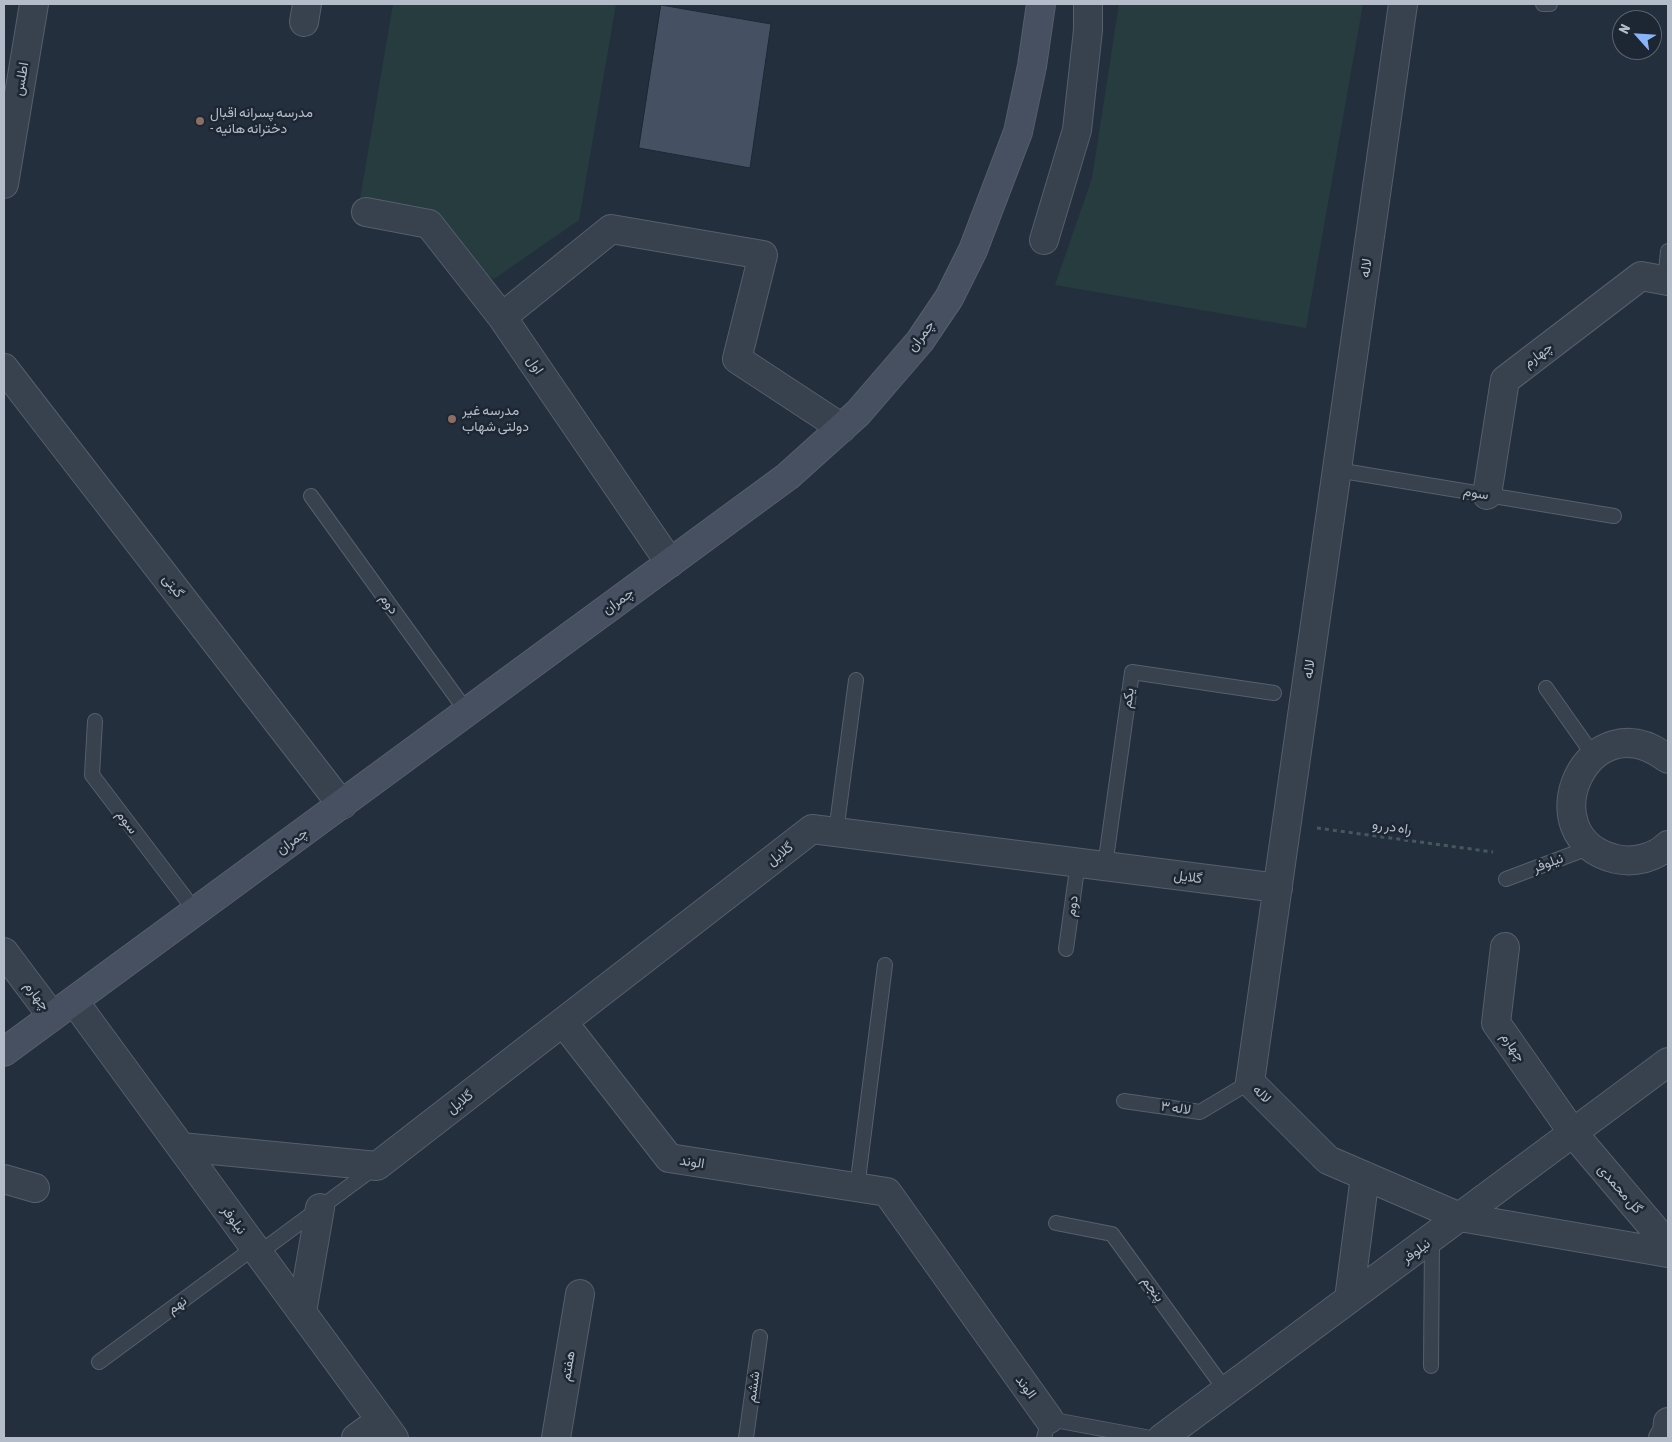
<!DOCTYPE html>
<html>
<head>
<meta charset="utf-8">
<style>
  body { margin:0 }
  #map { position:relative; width:1672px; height:1442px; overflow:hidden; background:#242f3e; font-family:"Asap Condensed",sans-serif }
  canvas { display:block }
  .frame { position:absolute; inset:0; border:5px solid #b4bcc9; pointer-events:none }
  .north { position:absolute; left:1612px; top:10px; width:50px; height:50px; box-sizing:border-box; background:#1d2633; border:1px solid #59626f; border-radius:50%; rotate:296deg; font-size:14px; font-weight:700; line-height:20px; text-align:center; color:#b4bcc9 }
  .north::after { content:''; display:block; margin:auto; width:18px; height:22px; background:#8ab4f8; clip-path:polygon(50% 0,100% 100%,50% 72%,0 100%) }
</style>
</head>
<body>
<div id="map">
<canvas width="1672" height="1442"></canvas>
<div class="frame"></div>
<div class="north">N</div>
</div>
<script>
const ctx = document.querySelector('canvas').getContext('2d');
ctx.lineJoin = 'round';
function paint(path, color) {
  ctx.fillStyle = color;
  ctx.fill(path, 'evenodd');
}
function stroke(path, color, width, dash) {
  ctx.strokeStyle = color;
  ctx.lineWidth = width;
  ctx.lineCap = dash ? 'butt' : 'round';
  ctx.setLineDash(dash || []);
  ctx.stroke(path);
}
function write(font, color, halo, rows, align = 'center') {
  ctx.font = font + ' "Asap Condensed",Vazirmatn,sans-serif';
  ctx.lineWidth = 5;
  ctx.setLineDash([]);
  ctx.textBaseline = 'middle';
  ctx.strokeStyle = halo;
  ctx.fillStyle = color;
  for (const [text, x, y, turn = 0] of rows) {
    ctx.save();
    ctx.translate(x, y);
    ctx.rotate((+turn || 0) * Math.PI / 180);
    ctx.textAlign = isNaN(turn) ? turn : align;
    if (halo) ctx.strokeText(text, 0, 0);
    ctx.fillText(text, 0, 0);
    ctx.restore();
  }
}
paint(new Path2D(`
  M393,4H616L579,220L494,279L472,267L433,217L359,205Z
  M1119,4H1363L1306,328L1055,285L1092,178Z`), '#263c3f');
const building = new Path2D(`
  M661,5L771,24L750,168L639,148Z`);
paint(building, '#455162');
stroke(building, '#1f2835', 1);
const lane = new Path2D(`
  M1543,4H1550
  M1665,280L1668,251
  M1337,470L1614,516
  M311,496L467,712
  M1546,688L1594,756
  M95,721L92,775L196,912
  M836,832L856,680
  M1105,866L1132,672L1274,693
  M1506,879L1591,847
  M1066,949L1078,862
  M1124,1101L1200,1112L1250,1082
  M857,1188L885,965
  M1056,1223L1112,1234L1226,1391
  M259,1253L374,1168
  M99,1362L255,1247
  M1431,1366L1432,1239
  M746,1438L760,1337
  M1044,1438L1049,1419L1151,1438`);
const street = new Path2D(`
  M1403,4L1250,1082L1328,1160L1460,1217L1668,1253
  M304,22L307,4
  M4,184L34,4
  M366,212L429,224L502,317L670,563
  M1044,240L1077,130L1088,30V4
  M502,317L611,229L763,255L737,359L842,428
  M4,368L342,805
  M1487,495L1505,380L1641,276L1668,281
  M1668,759C1587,696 1526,838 1616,859C1634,863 1655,858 1668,845
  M1505,947L1496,1023L1573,1133L1668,1245
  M4,952L52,1016
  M74,1001L394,1438
  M563,1022L669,1158L887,1192L1049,1419
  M181,1147L377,1166L812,829L1278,888
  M4,1179L35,1188
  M1349,1299L1365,1176
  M302,1312L320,1208
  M356,1438L381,1420
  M556,1438L580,1294
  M1162,1438L1668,1062
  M1663,1438L1667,1432L1668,1422`);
const secondary = new Path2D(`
  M4,1052L788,476L858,413L920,341L949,298L973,250L1018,132L1032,66L1041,4`);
stroke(lane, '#565f6c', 16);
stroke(street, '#565f6c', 30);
stroke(secondary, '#565f6c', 30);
stroke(new Path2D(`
  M1317,828L1493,852`), '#44595c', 3, [4, 4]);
stroke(lane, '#38414e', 14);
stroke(street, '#38414e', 28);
stroke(secondary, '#465061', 28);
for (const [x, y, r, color] of [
  [200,121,5,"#8d6e63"],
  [452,419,5,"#8d6e63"]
]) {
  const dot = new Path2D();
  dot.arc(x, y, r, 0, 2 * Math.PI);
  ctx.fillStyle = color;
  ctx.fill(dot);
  stroke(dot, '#1d2633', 2);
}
write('14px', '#b4bcc9', '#1d2633', [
  ["اطلس",21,79,-80],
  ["لاله",1366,268,-82],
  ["چمران",921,336,-53],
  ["چهارم",1538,355,-37],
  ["اول",535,365,56],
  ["سوم",1476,493,9],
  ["گیتی",173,586,52],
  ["چمران",618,601,-36],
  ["دوم",389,604,54],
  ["لاله",1309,669,-82],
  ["یکم",1128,698,-82],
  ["سوم",127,822,53],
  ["راه در رو",1392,827,8],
  ["چمران",292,841,-36],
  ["گلایل",780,854,-38],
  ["نیلوفر",1548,863,-21],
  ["گلایل",1188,877,7],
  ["دوم",1072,906,-82],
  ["چهارم",37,996,53],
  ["چهارم",1513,1047,55],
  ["لاله",1262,1094,45],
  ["گلایل",460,1102,-38],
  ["لاله ۳",1176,1108,8],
  ["الوند",692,1162,9],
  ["گل محمدی",1620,1189,49],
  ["نیلوفر",234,1220,54],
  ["نیلوفر",1416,1251,-36],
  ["پنجم",1153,1289,54],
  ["نهم",177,1305,-36],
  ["هفتم",568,1366,-80],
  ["ششم",753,1387,-82],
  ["الوند",1026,1387,54]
]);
write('14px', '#b4bcc9', '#1d2633', [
  ["مدرسه پسرانه اقبال",210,113],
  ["- دخترانه هانیه",210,129],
  ["مدرسه غیر",462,411],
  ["دولتی شهاب",462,427]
], 'left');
</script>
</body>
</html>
